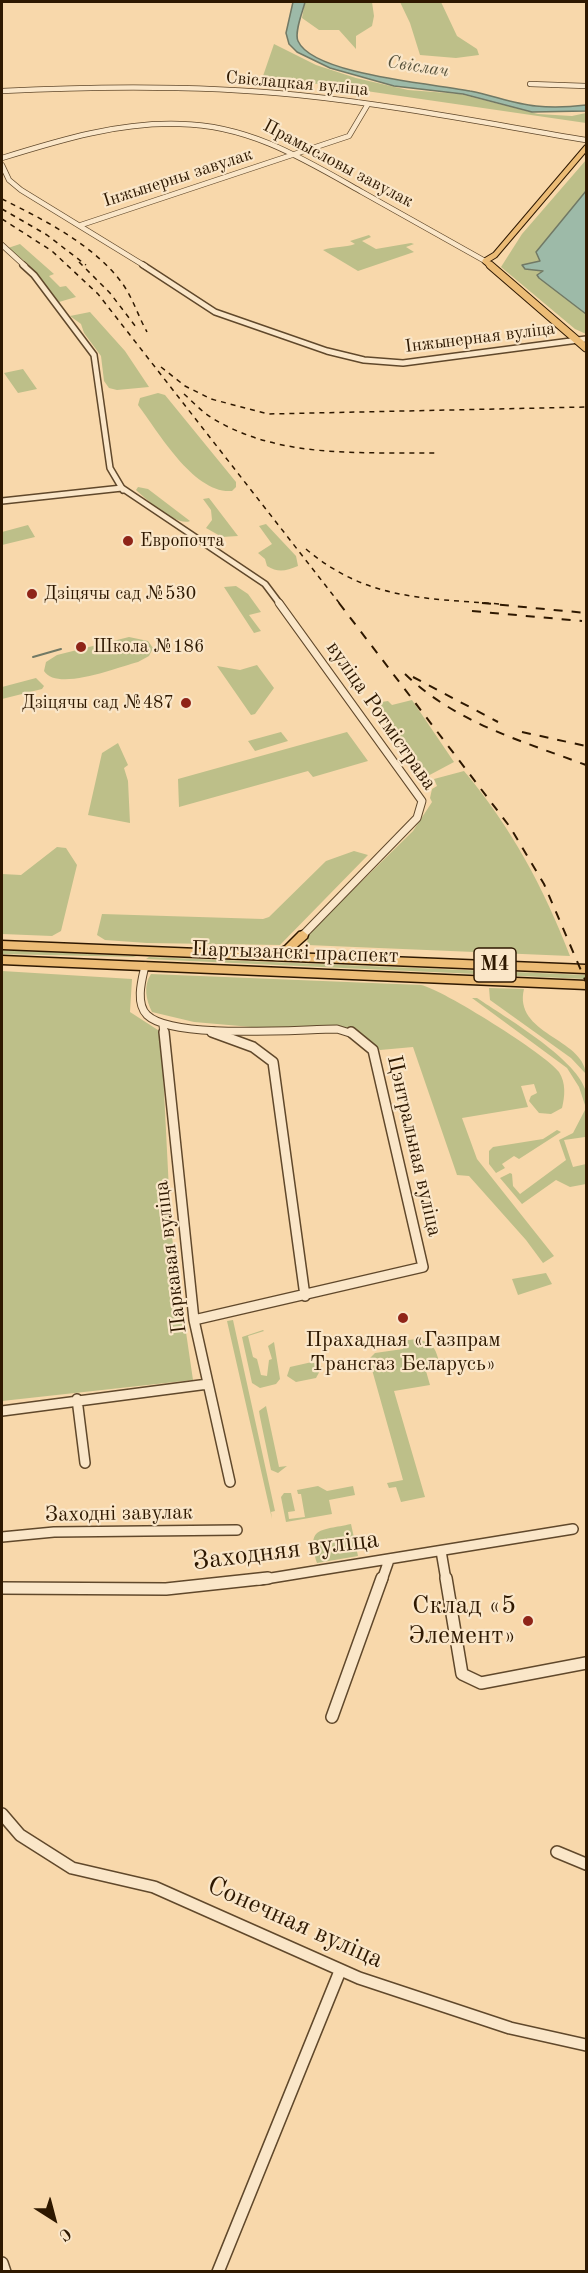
<!DOCTYPE html>
<html>
<head>
<meta charset="utf-8">
<style>
  body { margin:0 }
  #map { position:relative; width:588px; height:2273px; overflow:hidden; background:#f8d8ab; font-family:"Old Standard TT",serif }
  canvas { display:block }
  .frame { position:absolute; inset:0; border:3px solid #2e1800; pointer-events:none }
  .north { position:absolute; left:24px; top:2189px; width:60px; height:60px; -webkit-text-stroke:4px #fae6c8; paint-order:stroke; rotate:144deg; font-size:16px; font-weight:700; line-height:24px; text-align:center; color:#2e1800 }
  .north::after { content:''; display:block; margin:auto; width:21px; height:27px; background:#2e1800; clip-path:polygon(50% 0,100% 100%,50% 72%,0 100%) }
</style>
</head>
<body>
<div id="map">
<canvas width="588" height="2273"></canvas>
<div class="frame"></div>
<div class="north">С</div>
</div>
<script>
const ctx = document.querySelector('canvas').getContext('2d');
ctx.lineJoin = 'round';
function paint(path, color) {
  ctx.fillStyle = color;
  ctx.fill(path, 'evenodd');
}
function stroke(path, color, width, dash) {
  ctx.strokeStyle = color;
  ctx.lineWidth = width;
  ctx.lineCap = dash ? 'butt' : 'round';
  ctx.setLineDash(dash || []);
  ctx.stroke(path);
}
function write(font, color, halo, rows, align = 'center') {
  ctx.font = font + ' "Old Standard TT",serif';
  ctx.lineWidth = 4.5;
  ctx.setLineDash([]);
  ctx.textBaseline = 'middle';
  ctx.strokeStyle = halo;
  ctx.fillStyle = color;
  for (const [text, x, y, turn = 0] of rows) {
    ctx.save();
    ctx.translate(x, y);
    ctx.rotate((+turn || 0) * Math.PI / 180);
    ctx.textAlign = isNaN(turn) ? turn : align;
    if (halo) ctx.strokeText(text, 0, 0);
    ctx.fillText(text, 0, 0);
    ctx.restore();
  }
}
paint(new Path2D(`
  M305,2H372L374,16L372,26L356,36V49L339,30H319L302,18Z
  M400,2H441L457,36L477,49L479,55L456,58L420,55L410,23Z
  M274,44L316,65L356,78L408,90L460,94L538,114L572,116L586,113V123L263,76Z
  M586,160V334L575,329L501,267L522,234Z
  M369,235L371,237L362,241L376,249L411,243L414,244L406,247L414,252L358,271L323,250C334,246 345,248 355,244L350,241Z
  M20,244L54,274L49,276L60,287L66,286L76,297L59,302L29,265L8,248Z
  M90,312L125,351L149,387L117,390L109,388L104,381L101,356L84,333L81,324L70,316Z
  M23,369L37,389L18,393L4,373Z
  M158,393L165,395L236,482V487L232,491C194,494 159,433 138,405L140,398Z
  M138,487L148,489L190,521C177,527 146,499 136,490Z
  M209,498L238,536L222,537L206,528L212,520L211,510L203,499Z
  M266,524L296,556L298,566C286,571 278,573 267,566L265,559L258,553L272,544L259,526Z
  M28,525L35,537L2,545V532Z
  M236,586L248,594L261,612L249,615L261,631L254,633L224,587Z
  M129,637L148,641L153,648L149,656L138,662C118,667 57,692 44,671L46,662L57,655Z
  M257,665L274,688L255,714L251,715L217,666L240,670Z
  M36,678L44,686L42,689L2,699V687Z
  M412,700L454,762L424,778L382,721V714L375,703L388,701L392,705Z
  M281,732L288,741L255,751L248,741Z
  M347,732L368,761L313,777L308,771L179,807L178,779Z
  M118,743L128,765L124,768L128,781L130,823L88,815L102,753Z
  M464,771C511,827 544,888 570,956L307,945L308,934L413,831L432,802L430,798L432,789L437,786L434,779Z
  M57,847L66,848L77,865L61,931L52,936L2,934V874L21,875Z
  M354,851L368,855L280,945L147,943L105,940L97,935L102,914L263,919L269,917L326,861Z
  M2,950L133,956L137,957L2,954Z
  M149,957L586,975V979L146,959Z
  M2,971L132,979L130,1012L161,1032L171,1230L193,1380L2,1401Z
  M151,974L421,985C442,989 547,1055 559,1072C566,1083 565,1096 562,1108L551,1114L539,1113L529,1101L531,1096L537,1093L534,1084L521,1086L528,1107L462,1118L477,1159L554,1256L543,1263L526,1240L469,1176L457,1175L413,1047L380,1050L358,1033L263,1028L194,1022L152,1012C146,1000 143,986 151,974Z
  M489,988L524,989C513,1034 583,1038 586,1074L571,1058L490,1000Z
  M472,998H477C505,1017 575,1058 585,1089C588,1103 587,1124 586,1139L585,1137L564,1140L573,1167L586,1164V1184L570,1187L556,1180L522,1204L500,1178L510,1173L512,1174L513,1186L520,1194L566,1160L559,1140L573,1133L586,1108L579,1087L567,1068Z
  M557,1130L561,1132L519,1159L514,1156L502,1164L505,1168L496,1173L489,1164V1151L493,1147L543,1139Z
  M546,1273L552,1284L518,1295L512,1279Z
  M233,1320L275,1511L271,1512L272,1519L227,1321Z
  M263,1330L264,1331L248,1336L253,1357L257,1359L261,1375L267,1376L269,1360L272,1359L268,1346L274,1342L280,1379L276,1384L260,1388L252,1383L242,1337Z
  M416,1339C436,1344 435,1348 441,1368L426,1371L430,1385L394,1391L425,1497L401,1502L396,1487L389,1488L387,1483L403,1480L369,1359L375,1353L403,1349L402,1341Z
  M312,1362L322,1367L316,1378L296,1382L287,1376L290,1367Z
  M266,1406L279,1467L287,1466L278,1473L271,1470L260,1417L259,1411Z
  M318,1486L327,1491L353,1486L355,1495L329,1500L332,1514L286,1522L281,1497L284,1493H291L295,1511L288,1512L289,1519L305,1517L301,1494H298L297,1490Z
  M351,1524L358,1556L317,1563C306,1526 320,1531 351,1524Z`), '#bdbf89');
const water = new Path2D(`
  M293,2H305C303,11 294,32 298,41C313,75 436,84 470,91C492,95 514,104 536,106C553,108 570,107 586,105V111L532,112L463,94L394,86L330,68L297,52L289,44L286,33Z
  M586,191V314L539,278L537,275L543,271L525,269L522,265L540,261L536,252Z`);
paint(water, '#9dbaa8');
stroke(water, '#717965', 1.5);
stroke(new Path2D(`
  M33,657L61,649`), '#717965', 2);
const minorFar4 = new Path2D(`
  M530,84L586,86
  M2,91C101,86 199,85 298,95C395,105 490,124 586,140
  M2,158C60,140 119,122 180,124C249,125 304,159 362,192C403,215 444,238 485,261
  M2,165L9,180L21,190L145,266
  M81,225L349,136L368,104
  M2,245L25,266`);
const minorFar3 = new Path2D(`
  M23,265L34,275L94,355L110,468L123,490
  M143,265L215,312L327,351L364,360L403,363L586,339
  M122,488L265,584L280,604
  M2,501L122,488`);
const minorFar2 = new Path2D(`
  M279,603L422,801L417,818L303,935
  M145,966C142,979 135,1003 147,1015C173,1040 299,1029 337,1029L353,1034
  M163,1025L164,1034
  M211,1032L216,1034`);
const minorFar1 = new Path2D(`
  M164,1032L194,1320L230,1482
  M212,1032L253,1047L273,1062L305,1296
  M194,1320L423,1267L373,1050L351,1032
  M77,1399L85,1463
  M2,1411L208,1384
  M2,1537L54,1532L237,1530
  M441,1551L446,1580
  M259,1580L573,1529
  M382,1580L389,1560`);
const minor = new Path2D(`
  M446,1578L462,1674L481,1683L586,1663
  M2,1588L166,1589L268,1578
  M332,1717L382,1578
  M2,1814L20,1835L72,1868L154,1887L359,1978L510,2028L586,2045
  M557,1852L586,1864
  M2,2263L5,2272
  M218,2272L340,1971`);
const majorFar1 = new Path2D(`
  M491,266L485,261L495,255L586,148`);
const major = new Path2D(`
  M490,265L586,348`);
const highway = new Path2D(`
  M303,931L308,935L307,938L290,953L586,965V973L2,949V941L273,952L285,946L299,932Z
  M2,956L586,981V989L2,964Z`);
stroke(minorFar4, '#60482b', 6);
stroke(minorFar3, '#60482b', 8);
stroke(minorFar2, '#60482b', 9);
stroke(minorFar1, '#60482b', 12);
stroke(minor, '#60482b', 14);
stroke(majorFar1, '#2e1800', 7);
stroke(major, '#2e1800', 9);
stroke(highway, '#2e1800', 3);
stroke(minorFar4, '#fae6c8', 4.5);
stroke(minorFar3, '#fae6c8', 5);
stroke(minorFar2, '#fae6c8', 7);
stroke(minorFar1, '#fae6c8', 9);
stroke(minor, '#fae6c8', 11);
stroke(majorFar1, '#ecbc76', 5);
stroke(major, '#ecbc76', 7);
paint(highway, '#ecbc76');
stroke(new Path2D(`
  M2,199C44,220 93,244 122,283C133,298 138,316 147,332
  M2,209L47,235L86,265
  M2,219L52,251L98,294L340,604
  M79,262L110,293L136,327
  M161,367L185,386L211,399L268,414L586,407
  M184,394C193,402 202,412 212,418C279,459 360,452 436,453
  M306,549C366,600 424,598 499,604`), '#2e1800', 1.5, [5, 5]);
stroke(new Path2D(`
  M339,603L510,827L544,884L586,982
  M482,603L586,613
  M472,611L582,621
  M405,674C456,723 522,741 586,765
  M413,677L498,722
  M522,732L586,746`), '#2e1800', 2, [9, 9]);
for (const [x, y, r, color] of [
  [128,541,6,"#8f2418"],
  [32,594,6,"#8f2418"],
  [81,647,6,"#8f2418"],
  [186,703,6,"#8f2418"],
  [403,1318,6,"#8f2418"],
  [528,1621,6,"#8f2418"]
]) {
  const dot = new Path2D();
  dot.arc(x, y, r, 0, 2 * Math.PI);
  ctx.fillStyle = color;
  ctx.fill(dot);
  stroke(dot, '#fae6c8', 2);
}
write('italic 18px', '#55513b', '#fae6c8', [
  ["Свіслач",418,67,9]
]);
write('18px', '#2e1800', '#fae6c8', [
  ["Свіслацкая вуліца",297,84,5],
  ["Прамысловы завулак",338,164,28],
  ["Інжынерны завулак",178,178,-18],
  ["Інжынерная вуліца",480,338,-7]
]);
write('18px', '#2e1800', '#fae6c8', [
  ["Европочта",140,541],
  ["Дзіцячы сад №530",44,594],
  ["Школа №186",93,647],
  ["Дзіцячы сад №487",174,703,"right"]
], 'left');
for (const [x, y, w] of [
  [495,965,42]
]) {
  const box = new Path2D();
  box.roundRect(x - w / 2, y - 17, w, 34, 4.5);
  ctx.fillStyle = '#fae6c8';
  ctx.fill(box);
  stroke(box, '#2e1800', 1.5);
}
write('bold 20px', '#2e1800', null, [
  ["М4",495,965]
]);
write('21px', '#2e1800', '#fae6c8', [
  ["вуліца Ротмістрава",381,716,55],
  ["Партызанскі праспект",295,953,2],
  ["Цэнтральная вуліца",414,1146,77],
  ["Паркавая вуліца",171,1257,-97],
  ["Заходні завулак",119,1514,-1]
]);
write('21px', '#2e1800', '#fae6c8', [
  ["Прахадная «Газпрам",403,1340],
  ["Трансгаз Беларусь»",403,1364]
]);
write('26px', '#2e1800', '#fae6c8', [
  ["Заходняя вуліца",286,1551,-7],
  ["Сонечная вуліца",295,1923,24]
]);
write('26px', '#2e1800', '#fae6c8', [
  ["Склад «5",516,1606],
  ["Элемент»",516,1636]
], 'right');
</script>
</body>
</html>
